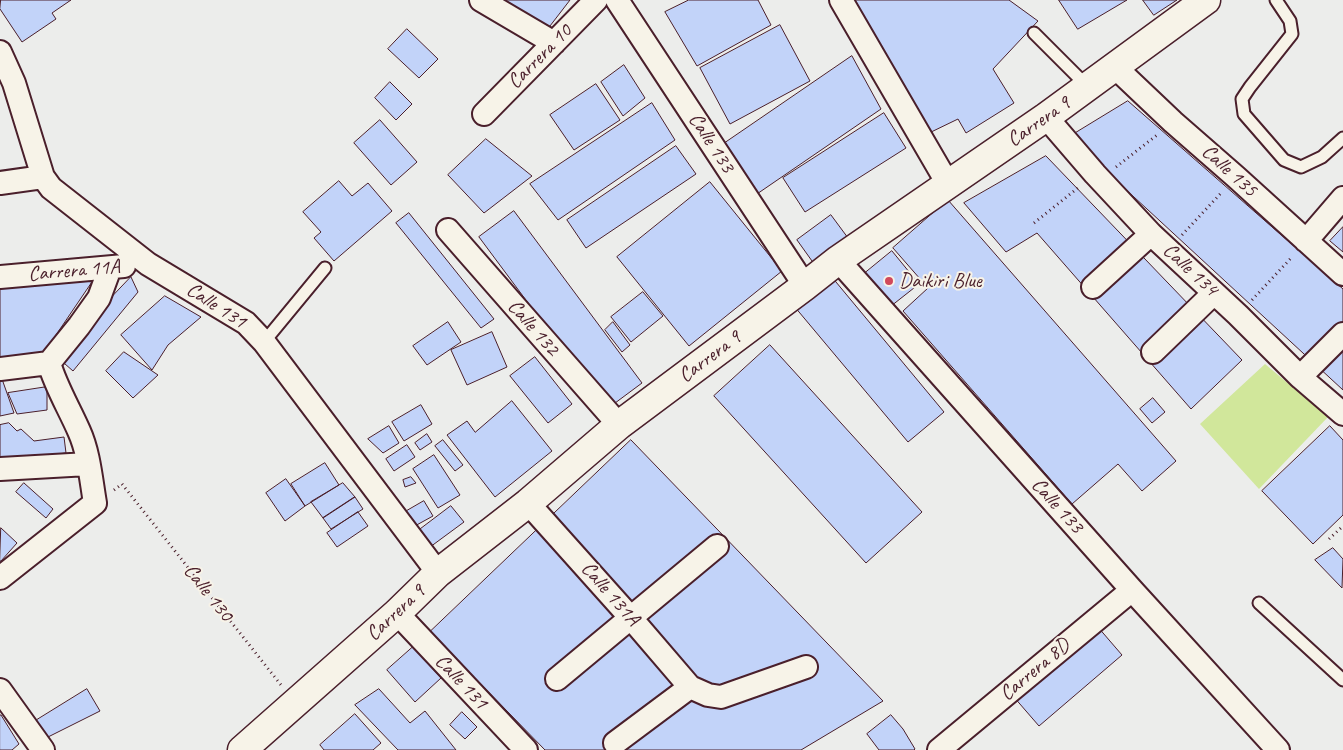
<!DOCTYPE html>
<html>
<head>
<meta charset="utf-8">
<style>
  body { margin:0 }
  canvas { display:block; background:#ecedeb }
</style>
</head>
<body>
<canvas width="1343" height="750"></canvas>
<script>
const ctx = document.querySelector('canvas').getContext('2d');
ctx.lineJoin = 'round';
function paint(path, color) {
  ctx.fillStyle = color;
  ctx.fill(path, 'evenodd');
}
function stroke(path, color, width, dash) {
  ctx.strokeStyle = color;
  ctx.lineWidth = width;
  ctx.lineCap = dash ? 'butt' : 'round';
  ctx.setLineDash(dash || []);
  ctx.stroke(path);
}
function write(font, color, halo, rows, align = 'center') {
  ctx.font = font + ' Caveat,sans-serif';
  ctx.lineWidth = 4;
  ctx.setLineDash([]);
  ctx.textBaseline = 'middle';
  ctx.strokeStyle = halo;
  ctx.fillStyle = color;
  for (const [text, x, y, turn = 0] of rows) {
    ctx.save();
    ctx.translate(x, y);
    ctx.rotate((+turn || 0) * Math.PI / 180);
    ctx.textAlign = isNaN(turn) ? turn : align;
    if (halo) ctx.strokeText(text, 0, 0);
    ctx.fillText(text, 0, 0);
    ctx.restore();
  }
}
paint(new Path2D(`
  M1265,364L1328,417L1259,489L1200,424Z`), '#d1e79b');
const building = new Path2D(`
  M1,0H71L52,13L56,19L22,42L0,9Z
  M492,0H570L550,26Z
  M689,0H758L771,25L697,66L665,12Z
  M854,0H1009L1038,21L993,69L1014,103L966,133L958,119L925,135Z
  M1059,0H1127L1078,29Z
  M1143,0H1177L1154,15Z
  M780,25L810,81L730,124L700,68Z
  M407,29L438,59L419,78L388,49Z
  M852,56L881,109L754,196L722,145Z
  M624,65L645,98L623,116L601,82Z
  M390,82L412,104L396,120L375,98Z
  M596,84L620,120L574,150L550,115Z
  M1128,101L1343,289V390L1069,137Z
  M652,103L675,140L558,220L530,184Z
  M884,113L906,148L805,212L783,178Z
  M380,120L417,162L391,185L354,143Z
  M486,139L532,176L484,213L448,175Z
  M676,146L696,174L586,248L567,220Z
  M1046,156L1242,360L1191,409L1037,233L1006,252L964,203Z
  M339,181L352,196L368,183L392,211L334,261L314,238L321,232L303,212Z
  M710,182L782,271L689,346L617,257Z
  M948,200L1176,461L1142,491L1118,464L1072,504L903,311L928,288L893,248Z
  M514,211L642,383L607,409L479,237Z
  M409,213L494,319L481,328L396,223Z
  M831,215L851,242L817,268L797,240Z
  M1343,227V252L1330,241Z
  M892,251L919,284L886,310L859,278Z
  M98,273L37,363H0V281Z
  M831,276L944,412L908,442L794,306Z
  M131,277L138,292L73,371L56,356Z
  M643,292L663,316L631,342L611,317Z
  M165,296L201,317L168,345L152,370L121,335Z
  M448,322L461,342L427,365L413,346Z
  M613,322L630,345L622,352L605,330Z
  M492,332L507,367L467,385L451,350Z
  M770,345L922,512L866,563L714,396Z
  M124,352L158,375L133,398L106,371Z
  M535,357L572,404L548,423L510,376Z
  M2,379L14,413L0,416V380Z
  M47,387V410L17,414L8,393Z
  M1153,398L1165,412L1152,423L1140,409Z
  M512,401L552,451L495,497L447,435L467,421L475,432Z
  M421,405L432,424L404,441L392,422Z
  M9,423L17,431L21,429L34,441L64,437L66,453L0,461V425Z
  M389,426L399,443L383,453L368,439Z
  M1330,426L1343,440V515L1313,544L1262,491Z
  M427,434L432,442L420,450L415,443Z
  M443,440L463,465L455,471L435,446Z
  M631,440L883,701L801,750H545L430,632Z
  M407,445L415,457L394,471L386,459Z
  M434,455L460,495L438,508L413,469Z
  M325,463L339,485L305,506L291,484Z
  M411,477L416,483L405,487L403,480Z
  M286,479L305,506L285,521L266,493Z
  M24,483L53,509L46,518L16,492Z
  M343,483L355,497L323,518L311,502Z
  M355,497L363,509L331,529L323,518Z
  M424,501L433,516L413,527L405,512Z
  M451,506L464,522L426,550L414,534Z
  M358,512L368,526L337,547L327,533Z
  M1,528L17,543L1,561H0Z
  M1333,548L1343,559L1342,588L1315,560Z
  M1097,626L1122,655L1039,726L1013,696Z
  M413,647L441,678L415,702L387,670Z
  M87,689L100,711L42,740L32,723Z
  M379,689L410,723L425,711L456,750H398L355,705Z
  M462,712L477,727L465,739L450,725Z
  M355,714L381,743L373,750H324L320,745Z
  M0,715H1L19,744L12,750H0Z
  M891,715L903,729L915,749L914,750H879L867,734Z`);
paint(building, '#c2d3f9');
stroke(building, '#4a1f2b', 1);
const lane = new Path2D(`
  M1276,0L1290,21L1292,34L1250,87L1242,99L1244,114L1284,160L1301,167L1322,157L1343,138
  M1034,33L1088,87
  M264,342L325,268
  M1259,603L1343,680`);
const street = new Path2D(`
  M481,0L554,43
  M617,0L805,286
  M841,0L948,184
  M0,52L14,83L43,177L51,188L148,264L246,323L264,342L438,573
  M1115,67L1173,122L1236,177L1343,274
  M484,114L596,0
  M1046,117L1095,174L1151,234L1238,315L1300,377L1343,414
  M0,183L43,177
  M448,230L619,425
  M1306,241L1343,198
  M838,260L1132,590L1278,750
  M0,277L124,266
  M1093,287L1151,234
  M1153,352L1214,293
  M0,369L49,363L79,326L99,298L110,268
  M1300,377L1343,334
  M0,469L88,464
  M528,503L630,617L690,687
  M0,578L95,503C91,480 89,453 79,431C69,408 56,387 49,363
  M397,613L526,750
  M557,679L717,546
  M0,690L43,750
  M615,743L690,687L708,695L721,697L806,667
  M939,750L1132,590`);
const secondary = new Path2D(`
  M242,750L397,613L438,573L528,503L619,425L805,286L838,260L1046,117L1206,0`);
stroke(lane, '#4a1f2b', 15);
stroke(street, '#4a1f2b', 26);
stroke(secondary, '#4a1f2b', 31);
stroke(new Path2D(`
  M1116,167L1157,135
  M1034,223L1079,187
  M1182,235L1222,192
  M1252,300L1292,257
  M114,490L122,484L281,685
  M1329,539L1343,526`), '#4a1f2b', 3, [1, 4]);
stroke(lane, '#f7f3e8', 11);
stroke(street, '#f7f3e8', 22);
stroke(secondary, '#f7f3e8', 28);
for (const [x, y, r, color] of [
  [889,281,5,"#d1495b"]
]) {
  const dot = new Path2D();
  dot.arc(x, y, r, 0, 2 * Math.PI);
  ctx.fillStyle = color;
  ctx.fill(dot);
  stroke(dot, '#f7f3e8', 2);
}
write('21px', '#4a1f2b', '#f7f3e8', [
  ["Carrera 10",540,57,-45],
  ["Carrera 9",1039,122,-35],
  ["Calle 133",711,143,57],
  ["Calle 135",1229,171,42],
  ["Calle 134",1190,270,43],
  ["Carrera 11A",74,271,-5],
  ["Calle 131",216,306,33],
  ["Calle 132",533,328,49],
  ["Carrera 9",710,357,-37],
  ["Calle 133",1057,506,48],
  ["Calle 130",208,593,52],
  ["Calle 131A",610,594,49],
  ["Carrera 9",396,613,-43],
  ["Carrera 8D",1035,670,-40],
  ["Calle 131",461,682,47]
]);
write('21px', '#4a1f2b', '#f7f3e8', [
  ["Daikiri Blue",899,281]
], 'left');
</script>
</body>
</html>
